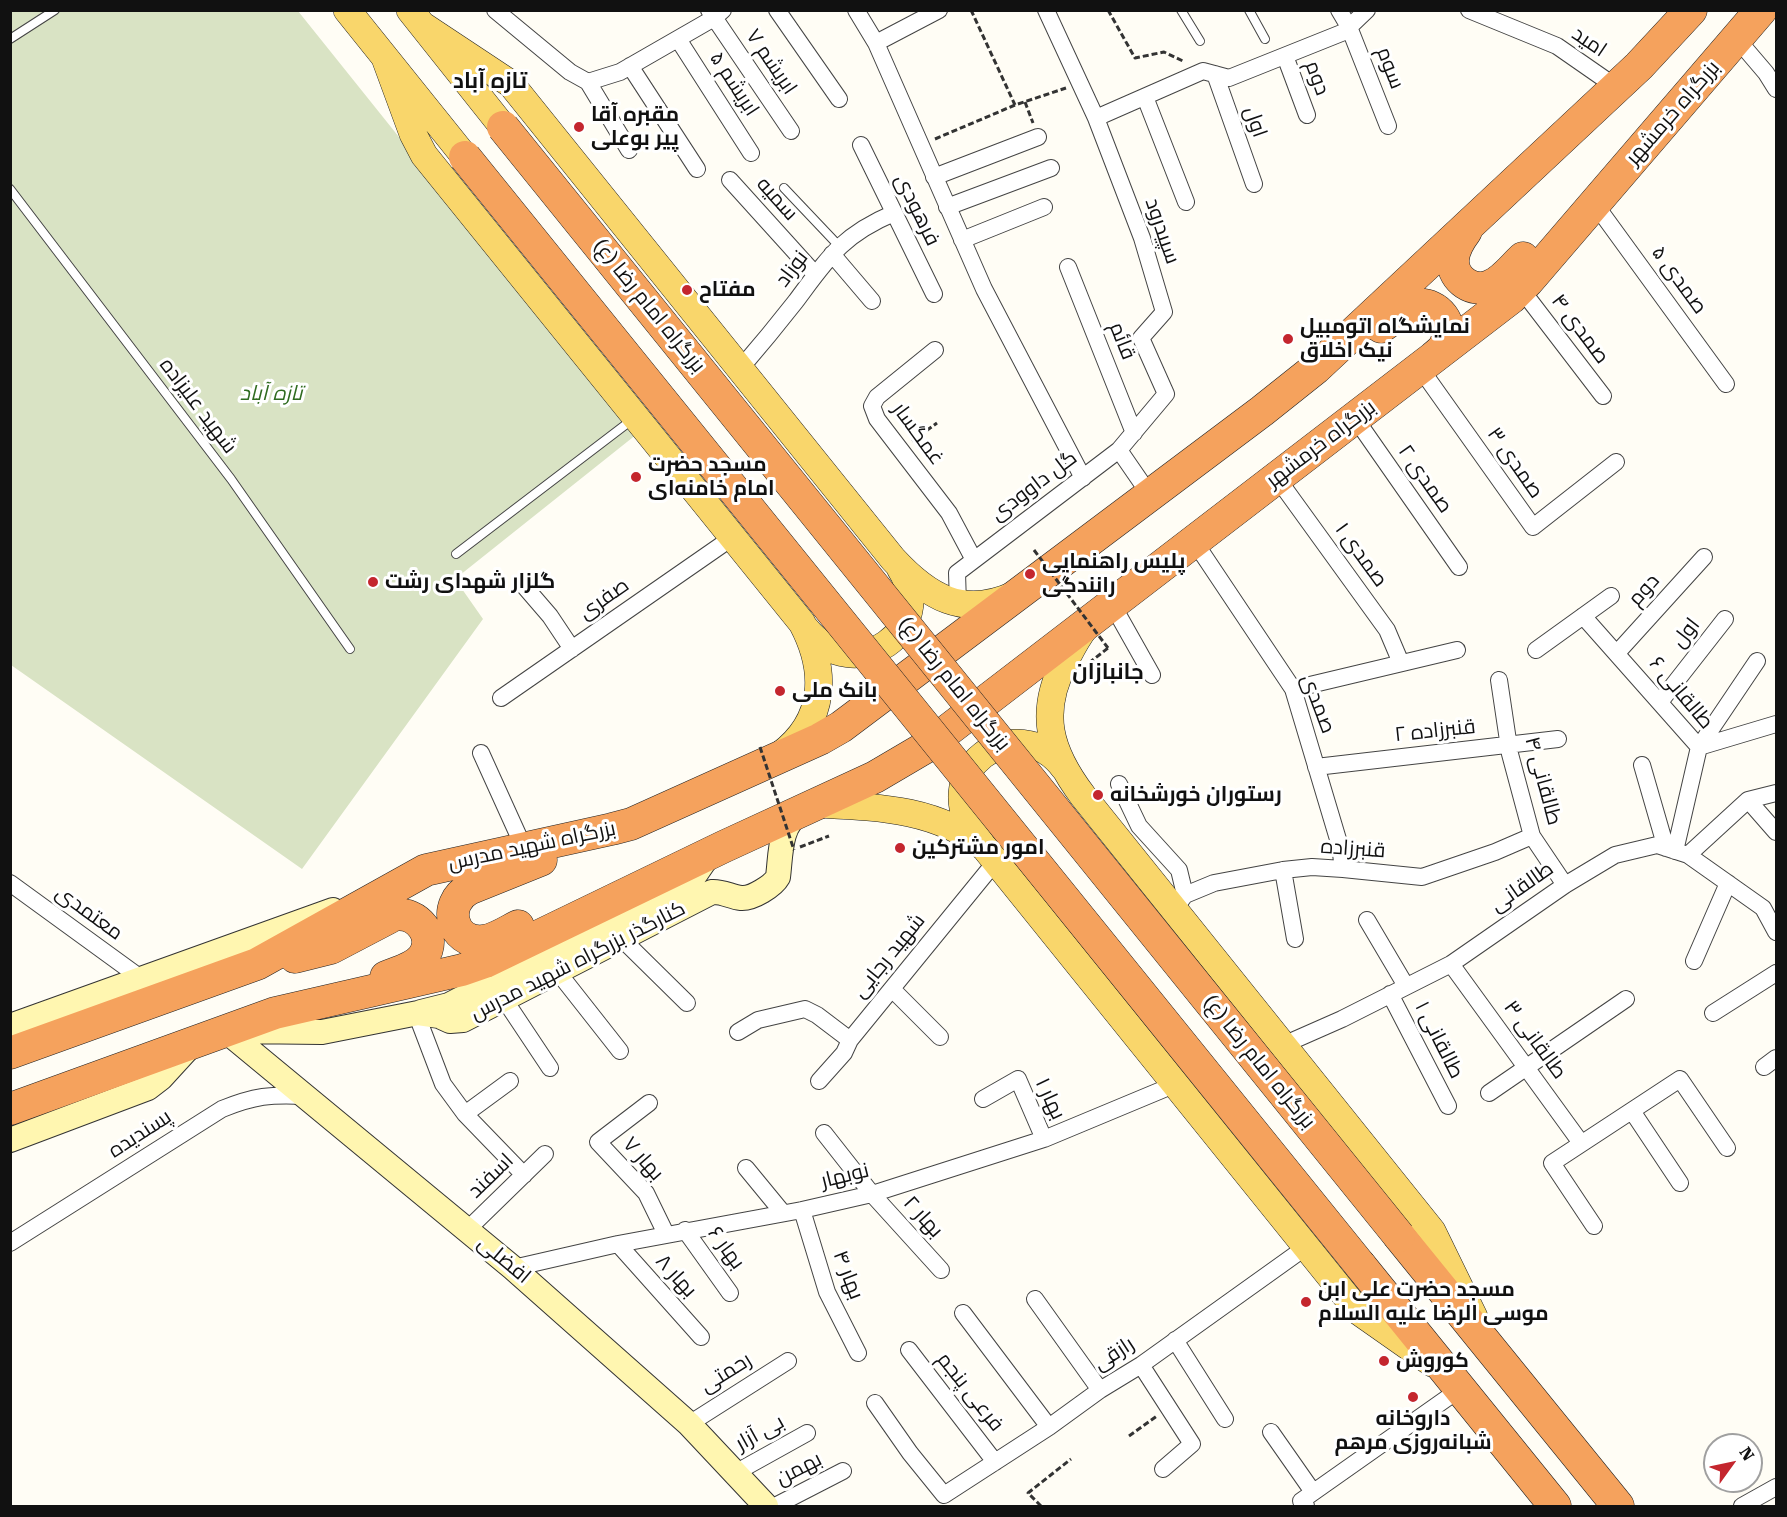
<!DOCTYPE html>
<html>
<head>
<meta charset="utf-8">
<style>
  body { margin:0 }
  #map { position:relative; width:1787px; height:1517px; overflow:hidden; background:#fffdf5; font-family:"Roboto Serif",serif }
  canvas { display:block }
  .frame { position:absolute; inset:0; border:12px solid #111; pointer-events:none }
  .north { position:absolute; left:1703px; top:1433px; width:60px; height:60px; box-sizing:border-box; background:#fff; border:2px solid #a0a0a0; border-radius:50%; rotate:57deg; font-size:16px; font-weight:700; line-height:24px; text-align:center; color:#111 }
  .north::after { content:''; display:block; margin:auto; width:21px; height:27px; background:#c4262e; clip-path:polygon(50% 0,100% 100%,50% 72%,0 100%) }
</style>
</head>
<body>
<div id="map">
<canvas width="1787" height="1517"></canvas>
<div class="frame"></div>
<div class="north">N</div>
</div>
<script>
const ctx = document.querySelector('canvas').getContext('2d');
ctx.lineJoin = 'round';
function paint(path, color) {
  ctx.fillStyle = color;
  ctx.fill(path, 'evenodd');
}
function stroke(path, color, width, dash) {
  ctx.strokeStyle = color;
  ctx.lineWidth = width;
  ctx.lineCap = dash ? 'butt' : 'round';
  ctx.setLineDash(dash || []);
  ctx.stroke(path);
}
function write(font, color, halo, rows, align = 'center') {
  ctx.font = font + ' "Roboto Serif",Cairo,serif';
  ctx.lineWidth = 6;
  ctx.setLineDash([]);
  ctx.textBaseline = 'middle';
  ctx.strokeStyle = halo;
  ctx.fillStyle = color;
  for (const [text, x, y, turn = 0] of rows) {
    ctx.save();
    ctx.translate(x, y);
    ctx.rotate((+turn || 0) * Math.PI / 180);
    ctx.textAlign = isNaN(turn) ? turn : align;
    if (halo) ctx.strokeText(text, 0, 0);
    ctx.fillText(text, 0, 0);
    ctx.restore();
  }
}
paint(new Path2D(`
  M11,11H298L637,434L455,579L483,619L302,869L11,665Z`), '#d9e3c4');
const lane = new Path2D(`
  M1181,10L1200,41
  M1249,10L1265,39
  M10,39L55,10
  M784,188L839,246
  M10,189L231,479L350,649
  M456,554L633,419`);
const street = new Path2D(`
  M495,10L570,72L588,82L620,72L714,18L723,10
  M709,10L791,131
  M777,10L839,99
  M856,10L876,43L984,289L1083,478
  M1339,10L1349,27L1388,126
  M1469,10L1557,46L1616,87
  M678,39L751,153
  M1737,39L1766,73L1776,89
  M876,43L939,10
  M1285,56L1307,115
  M630,66L697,169
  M1215,74L1254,184
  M588,82L629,150
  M1145,97L1186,202
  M1096,118L1203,71L1229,78L1344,32L1367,10
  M861,145L934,294
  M934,177L1038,137
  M730,180L815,274
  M1595,204L1726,384
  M947,207L1051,168
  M962,240L1044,207
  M832,254L872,301
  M1068,267L1134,433
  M1521,289L1603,396
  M935,350L877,397L872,406L877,419L949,513L974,560
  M1420,368L1533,527L1616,462
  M740,369C759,347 778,324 796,301C828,258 842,235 894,213
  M1355,418L1459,567
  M1119,450L1150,495
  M1277,478L1387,630L1401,663
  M1194,541L1293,689L1340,846L1343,869
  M525,587L550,616L572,649
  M958,603L957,573L1119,450L1166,394L1141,338L1164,312L1142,238L1096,118L1046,10
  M1112,604L1152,675
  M1583,616L1699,747L1675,851
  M1536,650L1611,596
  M1617,653L1704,557
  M1499,680L1510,754L1532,836L1565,885
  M1293,689L1457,650
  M501,698L733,537
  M1660,702L1725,619
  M1699,747L1757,661
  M1699,747L1776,724
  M481,753L524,848
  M1642,765L1666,848
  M1316,767L1558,739
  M1119,784L1139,826L1179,870L1185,895
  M1748,800L1776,832
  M1688,855L1748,800L1776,793
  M1283,870L1295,939
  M10,883L142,979
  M1174,910L1185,895L1214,883L1283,870L1312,867L1343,869L1422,877L1495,852L1532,836
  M1367,920L1406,986
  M622,939L687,1003
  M1694,961L1728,883
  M1451,964L1581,1143
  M557,971L620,1051
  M892,989L940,1037
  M1390,994L1448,1106
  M504,999L550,1068
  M416,1013L443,1084L465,1114L524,1175
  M1713,1013L1776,973
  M738,1032L758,1020L805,1009L817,1015L850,1040
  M1283,1045L1342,1019L1451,964L1565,885L1615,855L1657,845L1688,855L1763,908L1776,932
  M1764,1067L1776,1058
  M819,1081L844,1053L850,1040L996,861
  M1489,1093L1626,999
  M983,1099L1018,1079L1044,1139
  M649,1103L598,1142L646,1193L666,1234
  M1632,1111L1680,1183
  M465,1114L510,1081
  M824,1133L872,1194L941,1270
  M746,1168L783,1213
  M802,1210L827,1292L858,1353
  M1594,1226L1552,1163L1680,1079L1727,1148
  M467,1230L545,1154
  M685,1230L730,1293
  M10,1243L222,1109C254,1096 271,1094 305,1096
  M618,1244L701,1337
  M513,1268L618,1244L802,1210L872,1194L1044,1139L1164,1089L1173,1082
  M1035,1299L1100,1390
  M963,1313L1049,1427
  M1175,1340L1225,1419
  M909,1350L995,1462
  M1141,1365L1192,1444L1163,1469
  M875,1403L910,1453L944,1495L1049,1427L1100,1390L1141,1365L1306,1247
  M689,1424L788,1361
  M1271,1432L1313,1492
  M735,1473L807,1433
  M775,1506L843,1471
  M1306,1506L1301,1501L1460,1389
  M1742,1506L1776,1487`);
const secondary = new Path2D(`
  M421,1012L449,1005L687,882L695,875L708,856
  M10,1026L333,910
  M226,1031L513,1268L689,1424L766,1506
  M237,1031L322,1032L418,1013L439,1016L450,1021L463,1020L712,892C722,891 731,897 741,898C752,899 773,886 778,877C781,854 779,826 800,812
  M10,1140L148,1088L161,1078L193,1043`);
const primary = new Path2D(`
  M347,10L465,157
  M410,10L503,127
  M422,25L511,84L893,559C928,597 963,618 1014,595
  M385,58L413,134L424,155L802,623C827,670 827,720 780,755
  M806,629C856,690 939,628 900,568
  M1084,629C1077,638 1071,650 1065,661C1038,713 1049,751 1083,796L1432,1231L1474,1317
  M817,804C875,807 937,808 985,848L1358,1311L1432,1363
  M981,843C921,771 1018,706 1064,768`);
const highway = new Path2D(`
  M1466,231C1460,239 1453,250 1453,261C1453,280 1473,293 1490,286C1503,281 1513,267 1523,258
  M1381,327C1392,320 1405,307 1418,305C1438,303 1454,324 1446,343C1444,349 1439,353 1434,357
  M518,926C508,931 495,940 483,941C451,944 442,903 469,889L541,860
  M295,957L331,948L394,915C417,911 438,936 423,957C415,968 398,972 386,977
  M10,1053L257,964L426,870L612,829L631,824L820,739L841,727L1262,411L1316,368L1639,66L1691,10
  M10,1109L275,1013L462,970L485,962L723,847L875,777L926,747L1511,298L1528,281L1761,10
  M1399,1236L1618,1506
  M1360,1265L1555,1506`);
stroke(lane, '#444', 10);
stroke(street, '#444', 18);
stroke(secondary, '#333', 26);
stroke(primary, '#222', 28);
stroke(highway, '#222', 33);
stroke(new Path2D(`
  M971,10L1015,105
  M1108,10L1135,58L1164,52L1185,62
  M1025,102L1033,123
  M935,139L1015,105L1066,88
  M912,441L937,423
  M1089,663L1108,648
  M800,847L829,836
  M1129,1436L1157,1416
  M1041,1506L1028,1493L1071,1459`), '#333', 3, [6, 3]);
stroke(lane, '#fff', 8);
stroke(street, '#fff', 16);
stroke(secondary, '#fff6b0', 24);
stroke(primary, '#f9d66b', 27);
stroke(highway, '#f5a25d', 32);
const highwayBridge = new Path2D(`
  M503,127L1399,1236
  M465,157L1360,1265`);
stroke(highwayBridge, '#222', 33, []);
stroke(new Path2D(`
  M1034,550L1108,648
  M760,747L794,850`), '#333', 3, [6, 3]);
stroke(highwayBridge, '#f5a25d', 32);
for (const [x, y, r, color] of [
  [579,127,6,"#c4262e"],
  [687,290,6,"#c4262e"],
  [1288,339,6,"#c4262e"],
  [636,477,6,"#c4262e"],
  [1030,574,6,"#c4262e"],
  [373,582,6,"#c4262e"],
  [780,691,6,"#c4262e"],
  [1098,795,6,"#c4262e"],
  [900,848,6,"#c4262e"],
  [1306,1302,6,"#c4262e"],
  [1384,1361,6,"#c4262e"],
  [1413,1397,6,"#c4262e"]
]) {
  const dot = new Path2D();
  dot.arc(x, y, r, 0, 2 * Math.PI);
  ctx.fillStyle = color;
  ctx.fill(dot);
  stroke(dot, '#fff', 2);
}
write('21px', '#111', '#fff', [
  ["امید",1589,42,34],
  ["ابریشم ۷",771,62,56],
  ["سوم",1390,68,69],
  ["دوم",1317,78,70],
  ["ابریشم ۵",734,84,57],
  ["بزرگراه خرمشهر",1673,113,-49],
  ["اول",1255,122,71],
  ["سمیه",777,199,48],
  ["فرهودی",917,210,64],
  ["سپیدرود",1162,231,71],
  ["نوزاد",792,269,-53],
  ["صمدی ۵",1679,280,54],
  ["بزرگراه امام رضا (ع)",649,306,51],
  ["صمدی ۴",1580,329,53],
  ["قائم",1122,341,68],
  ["شهید علیزاده",198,406,53],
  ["غمگسار",918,434,54],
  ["بزرگراه خرمشهر",1321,444,-37],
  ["صمدی ۳",1515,463,55],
  ["صمدی ۲",1425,479,55],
  ["گل داوودی",1034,486,-37],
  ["صمدی ۱",1361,555,54],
  ["دوم",1644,590,-48],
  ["صفری",604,599,-35],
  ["اول",1686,633,-52],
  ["بزرگراه امام رضا (ع)",954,684,51],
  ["طالقانی ۶",1681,693,50],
  ["صمدی",1318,704,69],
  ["قنبرزاده ۲",1435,731,-6],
  ["طالقانی ۴",1543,781,75],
  ["بزرگراه شهید مدرس",532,846,-12],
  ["قنبرزاده",1353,849,4],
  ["طالقانی",1522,887,-35],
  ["معتمدی",89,913,36],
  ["شهید رجایی",889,956,-51],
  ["کنارگذر بزرگراه شهید مدرس",578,961,-27],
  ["طالقانی ۱",1439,1040,63],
  ["طالقانی ۳",1535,1040,54],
  ["بزرگراه امام رضا (ع)",1259,1062,51],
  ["بهار ۱",1050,1099,65],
  ["پسندیده",140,1134,-33],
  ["بهار ۷",643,1159,49],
  ["اسفند",491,1176,-44],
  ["نوبهار",845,1176,-14],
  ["بهار ۲",923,1217,48],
  ["بهار ۶",726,1248,54],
  ["افضلی",504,1260,40],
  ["بهار ۴",848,1275,69],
  ["بهار ۸",676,1276,48],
  ["رازقی",1114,1354,-33],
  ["رحمتی",726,1373,-32],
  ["فرعی پنجم",970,1392,52],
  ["بی آزار",760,1433,-29],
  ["بهمن",799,1469,-27]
]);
write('bold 21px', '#111', '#fff', [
  ["مقبره آقا",591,115],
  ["پیر بوعلی",591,139],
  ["مفتاح",699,290],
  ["نمایشگاه اتومبیل",1300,327],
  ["نیک اخلاق",1300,351],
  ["مسجد حضرت",648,465],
  ["امام خامنه‌ای",648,489],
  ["پلیس راهنمایی",1042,562],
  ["رانندگی",1042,586],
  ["گلزار شهدای رشت",385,582],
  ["بانک ملی",792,691],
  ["رستوران خورشخانه",1110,795],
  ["امور مشترکین",912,848],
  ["مسجد حضرت علی ابن",1318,1290],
  ["موسی الرضا علیه السلام",1318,1314],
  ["کوروش",1396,1361],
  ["داروخانه",1413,1419,"center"],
  ["شبانه‌روزی مرهم",1413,1443,"center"]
], 'left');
write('italic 21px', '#2f6b1f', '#fff', [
  ["تازه آباد",271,394]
]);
write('bold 22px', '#111', '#fff', [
  ["تازه آباد",490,82],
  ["جانبازان",1108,673]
]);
</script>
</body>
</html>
